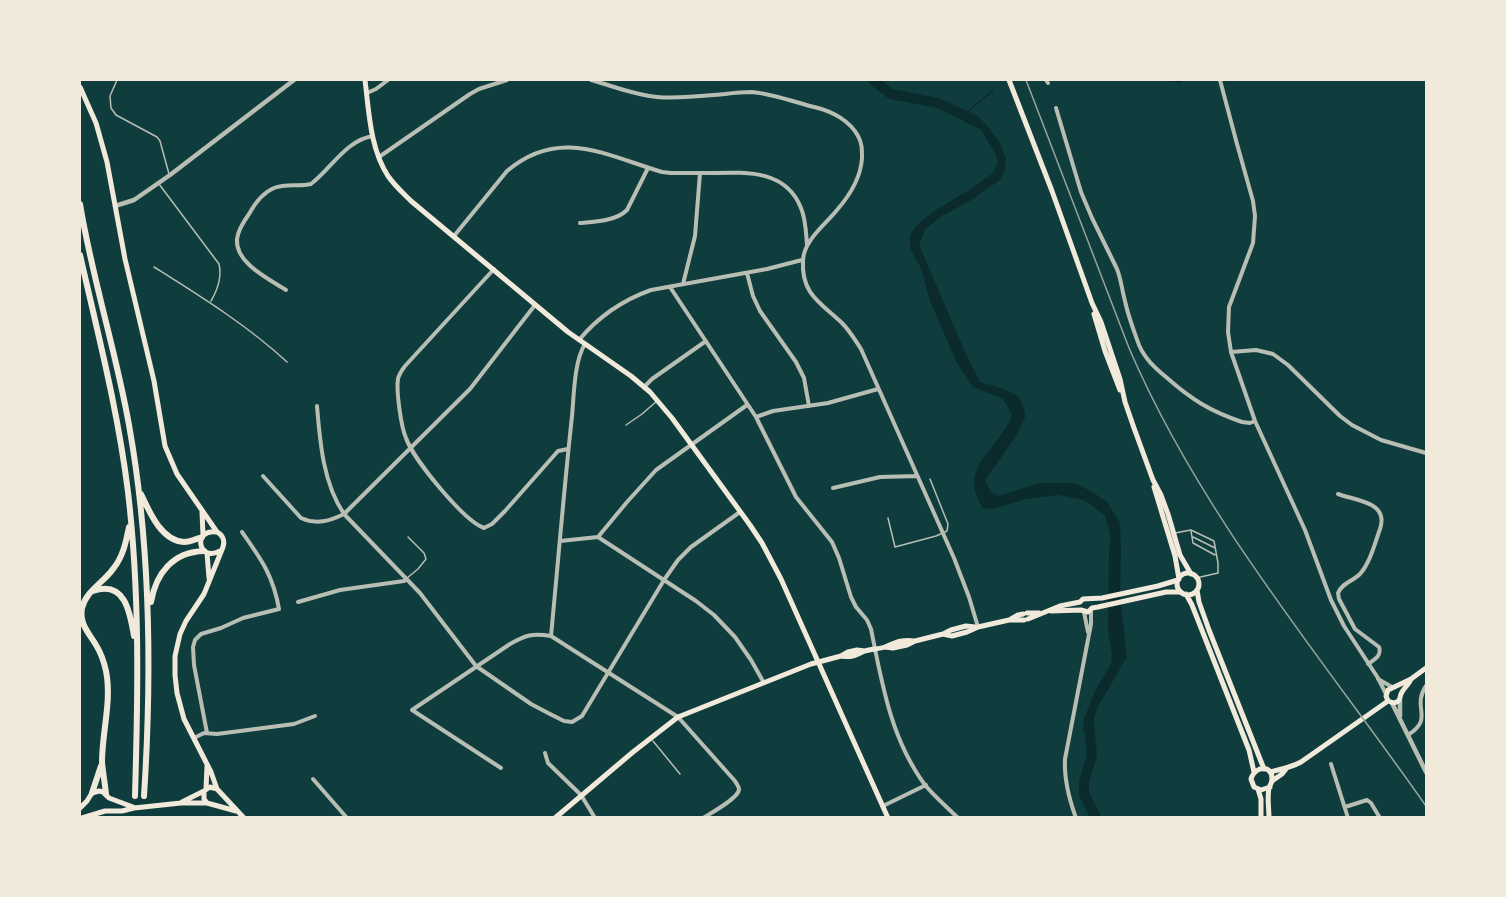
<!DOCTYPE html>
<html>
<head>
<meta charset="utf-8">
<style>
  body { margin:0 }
  #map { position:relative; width:1506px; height:897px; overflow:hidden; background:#0f3d3e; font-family:Inter,sans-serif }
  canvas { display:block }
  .frame { position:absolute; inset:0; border:81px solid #f1e9da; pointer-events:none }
</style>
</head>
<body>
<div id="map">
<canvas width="1506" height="897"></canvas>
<div class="frame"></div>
</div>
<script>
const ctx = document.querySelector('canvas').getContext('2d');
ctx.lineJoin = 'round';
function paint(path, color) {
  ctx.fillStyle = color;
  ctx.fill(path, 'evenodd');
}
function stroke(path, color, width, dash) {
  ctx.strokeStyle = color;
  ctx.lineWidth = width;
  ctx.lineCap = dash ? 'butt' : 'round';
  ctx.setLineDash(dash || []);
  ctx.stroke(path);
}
paint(new Path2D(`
  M964,115L975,116L984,122L1000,143L1006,159L1005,170L999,181L968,202L940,217L925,230L919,245L965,352L980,382C991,385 1012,390 1019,398C1022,402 1026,412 1025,416C1024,428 993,468 985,480L991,492L998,496L1039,483H1074L1091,491L1107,502L1120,523L1121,547L1120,593L1127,657L1097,708L1090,735L1083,732L1084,719L1095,691L1111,664L1112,654L1108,632L1109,547L1111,539L1105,515L1084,500L1058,495L1026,499L993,509L983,508C956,465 1000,450 1012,415L1003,399L973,387L957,363L930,301L921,268L910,249V235L917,225L934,211L969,190L992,174L998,163L995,153L981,130L965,122Z`), '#0a2a2b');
stroke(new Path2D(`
  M1164,80L1181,82
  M964,115L993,90`), '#0a2a2b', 1.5);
stroke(new Path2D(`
  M873,80L891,94L938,103L976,121
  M1089,722L1092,756L1084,781V794L1096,818`), '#0a2a2b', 10);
stroke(new Path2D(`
  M117,80L110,96L111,108L116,115L157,137L160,141L169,174
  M159,184L219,264C222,277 218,289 211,301
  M154,267C200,296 247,325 287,362
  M626,425L642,414L657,401
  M888,518L895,547L936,536L947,531L948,524L930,479
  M1191,531L1193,543L1215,555
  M1175,533L1191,530L1214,541L1218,563V573L1196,578
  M1193,537L1215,548
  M407,578L418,569L426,559L424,553L408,537
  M653,741L680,774`), '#b8beb3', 1.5);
stroke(new Path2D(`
  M591,80C613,86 634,95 657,97C679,99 702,96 725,94C733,93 743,92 752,92C774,94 797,103 818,108C833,112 850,121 858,136C862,143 862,149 862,158C861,177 850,195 837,210C825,225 803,241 803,261C801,294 821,303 842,323C850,331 855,340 861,349L954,558L969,597L978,627
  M1046,80L1048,83
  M1220,80L1237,144L1253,201L1255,216L1253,243L1229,307L1228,332L1231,352L1255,421L1305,530L1331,600L1344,626L1378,678L1386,694
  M367,93L376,89L388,80
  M1056,108L1081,192L1092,218L1117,269C1121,279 1122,290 1125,301C1128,316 1134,331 1139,345C1145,359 1155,368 1166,377C1192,400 1210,411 1242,422L1250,423L1255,421
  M379,157L470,94L479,89L507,80
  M580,223C595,222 616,221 627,210L648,168
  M454,236L507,171C559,127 605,155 662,172L671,173C685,173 699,173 713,173C747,172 786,170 801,208C806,220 806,233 807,245
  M494,269L405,366C402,370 399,374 398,379C396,390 401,427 406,438C413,459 464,521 484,528L492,524L505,511L558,451L568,449
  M747,273L753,296L760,311L796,362L804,378L809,406
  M683,284L695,236L700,173
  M670,287L756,417L796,497L832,542L839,558L851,597L856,607L867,620L871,629C882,684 891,739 925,785C935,797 947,807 958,818
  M286,290C269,279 235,263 237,239C238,230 244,221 249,214C255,203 262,193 274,188C286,183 299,187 311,184C331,169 346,140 373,136
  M579,340C598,317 623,300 651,290L767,269L802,260
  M1231,352L1256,350L1273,354L1288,365L1340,416L1352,425L1381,440L1426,453
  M644,387L652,379L706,341
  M317,406C320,442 323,483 344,514L420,593L476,666L531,704L550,714L564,721L572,722L582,716L664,580L678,560L691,547L740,512
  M756,417L773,411L828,403L878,389
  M263,476L301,518C316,525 330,521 344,514L470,389L535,305
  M833,488L880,477L917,476
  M1338,494C1357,501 1389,502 1380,529C1375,543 1370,563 1360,574C1353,581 1342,583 1338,593L1339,599L1355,629L1379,647C1382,656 1374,660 1368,664
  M598,537L627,502L656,470L747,405
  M560,541L598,537L696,601L714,615L735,637L751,660L764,683
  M298,602L340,590L404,581L407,579
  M1084,612L1088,632
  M551,636C558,563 564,489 572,416C574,396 574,361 585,344
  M1378,679L1392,687
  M207,733L194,665L193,647L195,640L201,634L221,628L243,618L279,609C273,575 261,559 242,532
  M1408,735C1435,718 1411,708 1426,686
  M194,738L204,733L217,734L294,724L315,716
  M545,753L548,763L581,795L595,818
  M1331,764L1348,818
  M501,768L412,710L510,644C526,635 532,633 551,636L678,717L735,781C737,785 739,786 739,790C737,799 711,813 703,818
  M313,779L347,818
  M883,806L926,785
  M1345,807L1367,800L1371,803L1380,818
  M1076,818C1069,799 1064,779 1065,759L1091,624V610`), '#b8beb3', 4);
stroke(new Path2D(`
  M115,206L134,200L170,175L294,80
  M1392,703L1426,772
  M1400,716V699`), '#b8beb3', 4.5);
stroke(new Path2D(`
  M365,80C369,112 370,148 388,176C395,186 403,193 411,201L568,332L631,376L650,392L672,418L750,525L762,543L781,579L888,818
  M80,87L96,123L107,162L125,259L154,381L165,446L177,474L217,532C223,535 225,541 223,547L204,594L186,621L180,634L175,656V675L177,693L184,719L211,772L217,789L244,818
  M202,512L203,535
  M217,532C192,528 198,563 220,551
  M207,553L209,578
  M1051,611L1081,610L1088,612L1092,608L1098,607L1166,592H1181
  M1027,613H1039
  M1011,619L1018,615L1023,614
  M1028,619L1060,606L1080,602L1083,599L1102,598L1158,586L1178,580
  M943,634L952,636L967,632L978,627L1009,620H1024
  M885,647L893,648L907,645L915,641L943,634L951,630L966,626L975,627
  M841,656C853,658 855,655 865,651C871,649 879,649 885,647C895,643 902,639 914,641
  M1411,679C1409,684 1403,689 1401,694C1399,699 1401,701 1394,703L1388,701L1386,696L1388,690L1411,679L1426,668
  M1270,772C1281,769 1290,768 1301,762L1388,701
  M1272,781L1282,774L1286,769
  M206,789L207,766
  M182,802L204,791
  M207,803L204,799V791L210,787L217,789
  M80,808L87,801L92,793L99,791L103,792L109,798L133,807
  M82,818L105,811H122L134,808L181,803H207L236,811
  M555,818L633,752L678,717L811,664L841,656L848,652L857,650L865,651`), '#f1e9da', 5);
stroke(new Path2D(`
  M1009,80L1052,191L1092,303L1101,322L1120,379L1125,402L1134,428L1153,480L1161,495L1168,514L1180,555L1191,574
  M1094,314L1105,351L1120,390
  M1154,487L1175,556L1179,579
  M1177 584a11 11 0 1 1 22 0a11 11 0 1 1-22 0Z
  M1197,590L1199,602L1209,630L1264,769
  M1186,594L1192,605L1249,750L1254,772
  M1258,789L1261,799V818
  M1269,818C1269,808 1267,798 1269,788C1270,784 1272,784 1272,779C1273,765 1255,765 1251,779L1254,787L1261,790L1270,787`), '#f1e9da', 5);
stroke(new Path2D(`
  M80,204C92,278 116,351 129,425C151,547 152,673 144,796
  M80,255C98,334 118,411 128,492C140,593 138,695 135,796
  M141,494C149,511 161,541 184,542C190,542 196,539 202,537
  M93,591C125,580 130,612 134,636
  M151,602C156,573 173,552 204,551
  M92,793L101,766
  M106,794C105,784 103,773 102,762C102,732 112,701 106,671C104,662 101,653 96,645C89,633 79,624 82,608C86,591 104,582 113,569C123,557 126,542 129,527`), '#f1e9da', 6);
stroke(new Path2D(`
  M1026,80L1129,348C1201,516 1322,657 1426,806`), '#97a49c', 1.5);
</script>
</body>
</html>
